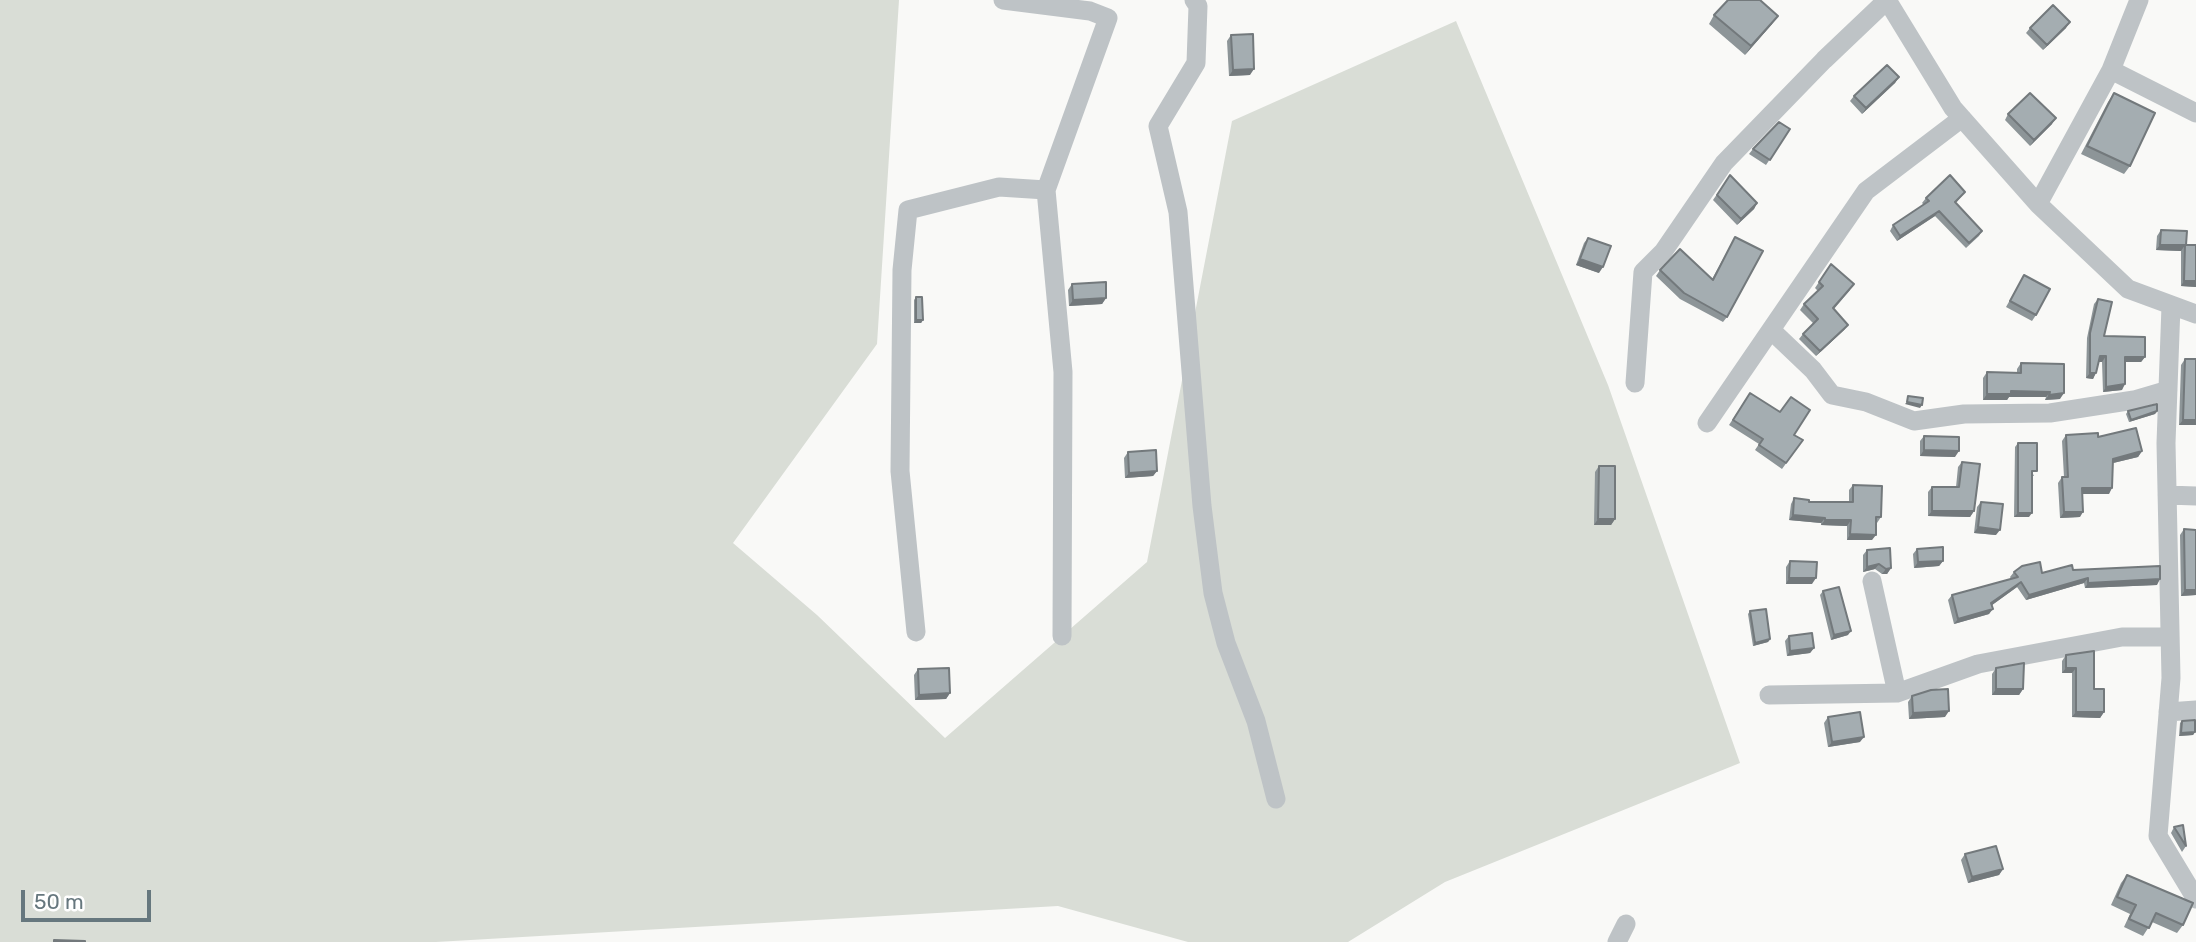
<!DOCTYPE html>
<html>
<head>
<meta charset="utf-8">
<style>
  body { margin:0 }
  #map { position:relative; width:2196px; height:942px; overflow:hidden; background:#f9f9f7; font-family:Rubik,sans-serif }
  canvas { display:block }
  .scale { position:absolute; left:21px; top:890px; width:130px; height:32px; box-sizing:border-box; border:4px solid #66777e; border-top:0; padding-left:9px; font-size:21px; line-height:24px; white-space:nowrap; color:#66777e; -webkit-text-stroke:5px #fff; paint-order:stroke }
</style>
</head>
<body>
<div id="map">
<canvas width="2196" height="942"></canvas>
<div class="scale">50 m</div>
</div>
<script>
const ctx = document.querySelector('canvas').getContext('2d');
ctx.lineJoin = 'round';
function paint(path, color) {
  ctx.fillStyle = color;
  ctx.fill(path, 'evenodd');
}
function stroke(path, color, width, dash) {
  ctx.strokeStyle = color;
  ctx.lineWidth = width;
  ctx.lineCap = dash ? 'butt' : 'round';
  ctx.setLineDash(dash || []);
  ctx.stroke(path);
}
paint(new Path2D(`
  M0,0H899L877,344L733,543L817,615L945,738L1147,562L1232,121L1456,21L1608,385L1740,763L1445,882L1348,942H1188L1058,906L436,942H0Z`), '#d9ddd6');
stroke(new Path2D(`
  M1003,0L1090,11L1108,18L1046,190L1063,372L1062,636
  M1194,0L1198,6L1196,63L1158,126L1178,212L1202,506L1213,593L1226,643L1256,721L1276,799
  M2111,70L2196,113
  M2038,204L2111,70L2139,0
  M2171,306L2166,443L2171,678L2158,836L2196,899
  M1771,330L1813,370L1832,395L1866,402L1914,421L1964,414L2050,413L2134,400L2168,390
  M1635,383L1643,272L1663,252L1724,163L1824,60L1887,0L1953,108L2038,204L2128,289L2196,314
  M1707,423L1866,191L1962,118
  M2167,495L2196,496
  M1872,581L1897,693
  M916,632L900,471L902,270L908,210L999,187L1046,190
  M1769,695L1897,693L1978,664L2122,637H2170
  M2168,712L2196,710
  M1617,942L1626,924`), '#bec3c6', 19);
paint(new Path2D(`
  M1714,15L1772,24L1745,55L1709,24Z
  M2030,28H2066L2043,50L2026,33Z
  M1231,35L1250,75L1229,76L1227,41Z
  M1899,77L1895,83L1862,114L1850,101L1854,96Z
  M2114,93L2130,166L2124,174L2081,154L2108,102Z
  M2008,114L2052,124L2030,146L2005,120Z
  M1790,129L1766,165L1749,154L1753,149Z
  M1730,175L1757,203L1754,209L1737,225L1713,200Z
  M1965,192L1956,203L1982,231L1979,236L1966,248L1935,216L1897,241L1890,231L1893,225L1924,205L1922,203L1926,198Z
  M2161,230L2186,245L2196,287L2181,286V251L2156,250L2157,236Z
  M1735,237L1727,317L1723,322L1680,299L1656,276L1660,270L1712,279Z
  M1588,238L1599,273L1576,265L1584,243Z
  M1831,264L1850,290L1834,309L1848,325L1844,330L1816,356L1799,339L1803,334L1814,324L1800,310L1804,304L1818,291L1815,288Z
  M2024,275L2036,315L2032,321L2006,307Z
  M1072,284L1106,298L1102,304L1069,306L1068,290Z
  M916,297L923,320L921,323H914V300Z
  M2098,299L2104,336L2145,357L2141,362H2125L2122,390L2103,392L2102,362H2099L2093,379L2086,378L2087,338L2094,304Z
  M2185,359H2196V425H2179L2181,365Z
  M2021,363L2060,399L2045,400L2046,397H2009L2007,400H1983V378L1987,372L2017,373V369Z
  M1750,393L1794,435L1803,440L1782,469L1755,450L1759,444L1729,425Z
  M2128,411H2157L2155,414L2129,422L2126,414Z
  M2066,435L2098,437L2142,451L2138,457L2113,463L2109,494H2082L2080,517L2060,518L2058,483L2062,477H2064L2062,441Z
  M1924,436L1955,457L1920,456V441Z
  M2018,443L2034,476H2032L2029,517H2014L2015,447Z
  M1128,452L1157,471L1153,476L1125,478L1124,458Z
  M1962,462L1974,511L1970,517L1928,516V492L1932,487H1956L1958,467Z
  M1599,466L1615,519L1611,525H1594L1595,472Z
  M1853,485L1881,517L1877,523H1876L1872,540H1847V526L1821,525V523L1789,520L1791,504L1794,498L1809,502H1849V490Z
  M1981,502L1996,535L1974,533L1977,507Z
  M2184,529L2196,530V595L2181,596L2180,535Z
  M1917,549L1943,561L1939,566L1914,568L1913,554Z
  M1867,550L1891,568L1887,574H1882L1875,569L1863,572V555Z
  M1790,561L1812,584H1786V567Z
  M2073,570L2157,585L2085,588L2084,583L2026,600L2017,587L1992,605L1989,614L1954,624L1948,600L1952,595L2011,579L2010,577L2014,572L2042,573Z
  M1823,591L1848,635L1831,640L1820,595Z
  M1750,611L1770,639L1768,642L1753,646L1748,614Z
  M1789,636L1814,648L1810,653L1787,656L1785,641Z
  M2066,655L2094,689L2104,712L2100,718L2072,717V673H2062V661Z
  M1996,668L2023,689L2019,695H1992V674Z
  M918,669L950,693L946,699L915,700L914,675Z
  M1912,696L1945,717L1909,719L1908,702Z
  M1828,717L1860,742L1828,747L1824,723Z
  M2182,721L2195,732L2193,735L2179,736L2180,723Z
  M2174,827L2186,846L2182,852L2171,833Z
  M1965,854L2003,869L1999,875L1968,883L1961,860Z
  M2127,875L2183,925L2177,933L2152,922L2143,936L2124,927L2130,914L2111,905L2121,883Z`), '#8d9598');
paint(new Path2D(`
  M1778,16L1772,24L1745,55L1751,46Z
  M2070,22L2066,28L2043,50L2047,45Z
  M1254,69L1250,75L1229,76L1233,70Z
  M1899,77L1895,83L1862,114L1866,108Z
  M2056,118L2052,124L2030,146L2034,140Z
  M1757,203L1754,209L1737,225L1741,219Z
  M1939,211L1935,216L1897,241L1900,236Z
  M2160,245H2185L2181,251L2156,250Z
  M1580,259L1603,267L1599,273L1576,265Z
  M2184,281H2196V287L2181,286Z
  M1106,298L1102,304L1069,306L1073,300Z
  M916,320H923L921,323H914Z
  M1848,325L1844,330L1816,356L1820,351Z
  M2100,356H2106L2102,362H2096Z
  M2125,357H2145L2141,362H2121Z
  M2090,373H2096L2093,379L2086,378Z
  M2125,384L2122,390L2103,392L2106,387Z
  M2011,391L2050,392L2046,397H2009L2007,400H1983L1987,394Z
  M2064,393L2060,399L2045,400L2049,395Z
  M1907,402L1922,405L1920,408L1905,404Z
  M2157,411L2155,414L2129,422L2131,420Z
  M2183,420H2196V425H2179Z
  M1924,450L1959,451L1955,457L1920,456Z
  M2142,451L2138,457L2109,464L2113,459Z
  M1157,471L1153,476L1125,478L1129,473Z
  M2082,488H2112L2109,494H2078Z
  M1932,511H1974L1970,517L1928,516Z
  M2064,512H2083L2080,517L2060,518Z
  M2018,513H2032L2029,517H2014Z
  M1793,515L1825,518L1821,523L1789,520Z
  M1598,519H1615L1611,525H1594Z
  M1825,520H1851L1847,526L1821,525Z
  M1978,527L2000,530L1996,535L1974,533Z
  M1850,534L1876,535L1872,540H1847Z
  M1943,561L1939,566L1914,568L1918,562Z
  M1879,564L1875,569L1863,572L1867,567Z
  M1891,568L1887,574H1882L1886,569Z
  M1789,578H1816L1812,584H1786Z
  M2088,578L2084,583L2026,600L2029,595Z
  M2160,579L2157,585L2085,588L2088,583Z
  M2021,582L2017,587L1988,608L1991,603Z
  M2185,590H2196V595L2181,596Z
  M1993,609L1989,614L1954,624L1958,619Z
  M1851,631L1848,635L1831,640L1834,635Z
  M1770,639L1768,642L1753,646L1755,643Z
  M1814,648L1810,653L1787,656L1790,651Z
  M2066,668H2076L2072,673H2062Z
  M1996,689H2023L2019,695H1992Z
  M950,693L946,699L915,700L919,695Z
  M1949,711L1945,717L1909,719L1913,713Z
  M2076,712H2104L2100,718L2072,717Z
  M2195,732L2193,735L2179,736L2181,733Z
  M1864,737L1860,742L1828,747L1832,742Z
  M2003,869L1999,875L1968,883L1972,877Z`), '#73797c');
const building = new Path2D(`
  M1728,0H1760L1778,16L1751,46L1714,15Z
  M2053,5L2070,22L2047,45L2030,28Z
  M1253,34L1254,69L1233,70L1231,35Z
  M1887,65L1899,77L1866,108L1854,96Z
  M2030,93L2056,118L2034,140L2008,114Z
  M2114,93L2155,113L2130,166L2087,146Z
  M1779,122L1790,129L1770,160L1753,149Z
  M1730,175L1757,203L1741,219L1717,195Z
  M1950,175L1965,192L1955,202L1982,231L1969,243L1939,211L1900,236L1893,225L1929,201L1926,198Z
  M2161,230L2187,231L2186,245H2196V281H2184L2185,245H2160Z
  M1735,237L1763,251L1727,317L1684,293L1660,270L1680,249L1713,280Z
  M1588,238L1611,246L1603,267L1580,259Z
  M1831,264L1854,284L1833,308L1848,325L1820,351L1803,334L1818,319L1804,304L1823,286L1819,282Z
  M2024,275L2050,289L2036,315L2010,301Z
  M1106,282V298L1073,300L1072,284Z
  M916,297H922L923,320H916Z
  M2098,299L2112,302L2104,336L2145,337V357H2125V384L2106,387V356H2100L2096,373H2090V333Z
  M2185,359H2196V420H2183Z
  M2021,363L2064,364V393L2049,395L2050,392L2011,391V394H1987V372L2021,373Z
  M1750,393L1780,412L1791,397L1810,410L1794,435L1803,440L1786,463L1759,445L1763,439L1733,420Z
  M1908,396L1923,398L1922,405L1907,402Z
  M2157,404V411L2131,420L2128,411Z
  M2136,428L2142,451L2113,459L2112,488H2082L2083,512H2064L2062,477H2068L2066,435L2098,433V437Z
  M1924,436L1959,437V451L1924,450Z
  M2018,443H2037V471H2032V513H2018Z
  M1156,450L1157,471L1129,473L1128,452Z
  M1962,462L1980,464L1974,511H1932V487H1959Z
  M1599,466H1615V519H1598Z
  M1853,485L1882,486L1881,517H1876V535L1850,534L1851,520H1825V518L1793,515L1794,498L1809,500V502H1853Z
  M1981,502L2003,504L2000,530L1978,527Z
  M2184,529L2196,530V590H2185Z
  M1943,547V561L1918,562L1917,549Z
  M1890,548L1891,568L1886,569L1879,564L1867,567V550Z
  M1790,561L1817,562L1816,578H1789Z
  M2040,562L2042,573L2072,565L2073,570L2160,566V579L2088,583V578L2029,595L2021,582L1991,603L1993,609L1958,619L1952,595L2018,577L2014,572L2022,566Z
  M1839,587L1851,631L1834,635L1823,591Z
  M1766,609L1770,639L1755,643L1750,611Z
  M1812,633L1814,648L1790,651L1789,636Z
  M2094,651V689H2104V712H2076V668H2066V655Z
  M2024,663L2023,689H1996V668Z
  M949,668L950,693L919,695L918,669Z
  M1948,689L1949,711L1913,713L1912,696L1931,690Z
  M1860,712L1864,737L1832,742L1828,717Z
  M2195,720V732L2181,733L2182,721Z
  M2183,825L2186,846L2174,827Z
  M1996,846L2003,869L1972,877L1965,854Z
  M2127,875L2193,903L2183,925L2156,913L2149,928L2129,919L2136,905L2117,897Z
  M54,940L85,941V942H54Z`);
paint(building, '#a4adb1');
stroke(building, '#73797c', 2);
</script>
</body>
</html>
